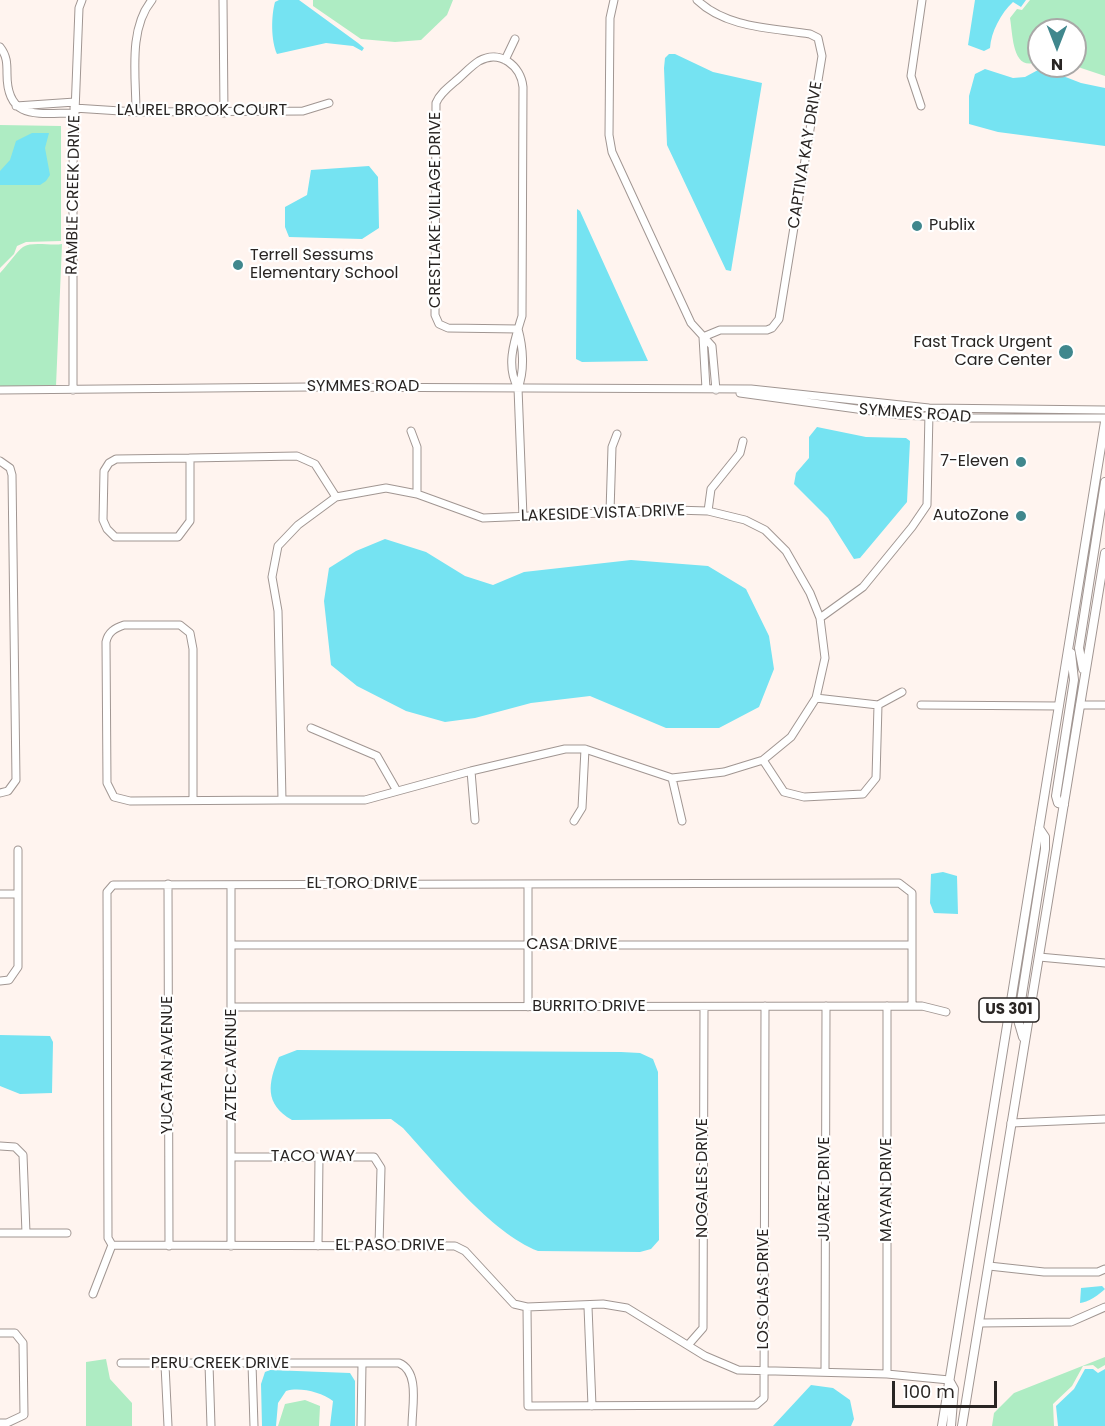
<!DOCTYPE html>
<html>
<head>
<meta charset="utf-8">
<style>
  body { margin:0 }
  #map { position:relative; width:1105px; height:1426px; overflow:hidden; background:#fff4ef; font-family:Poppins,sans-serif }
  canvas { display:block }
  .north { position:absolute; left:1027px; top:18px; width:60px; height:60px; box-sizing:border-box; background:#fff; border:2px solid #a9a8a7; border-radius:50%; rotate:180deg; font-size:16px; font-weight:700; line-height:24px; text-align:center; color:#292523 }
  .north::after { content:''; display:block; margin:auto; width:21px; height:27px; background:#40878d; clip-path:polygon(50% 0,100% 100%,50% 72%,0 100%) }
  .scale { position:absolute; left:892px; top:1381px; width:105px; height:27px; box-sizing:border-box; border:3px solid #292523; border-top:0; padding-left:8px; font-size:18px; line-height:21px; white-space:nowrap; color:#292523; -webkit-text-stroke:4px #fff; paint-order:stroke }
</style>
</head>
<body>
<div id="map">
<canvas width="1105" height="1426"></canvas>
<div class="north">N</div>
<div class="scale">100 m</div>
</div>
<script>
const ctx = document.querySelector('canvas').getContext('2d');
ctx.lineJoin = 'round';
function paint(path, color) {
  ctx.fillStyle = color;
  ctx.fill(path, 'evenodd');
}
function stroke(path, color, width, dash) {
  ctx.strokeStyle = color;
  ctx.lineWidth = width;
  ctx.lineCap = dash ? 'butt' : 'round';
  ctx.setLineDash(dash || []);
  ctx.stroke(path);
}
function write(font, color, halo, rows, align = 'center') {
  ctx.font = font + ' Poppins,sans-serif';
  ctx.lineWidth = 4.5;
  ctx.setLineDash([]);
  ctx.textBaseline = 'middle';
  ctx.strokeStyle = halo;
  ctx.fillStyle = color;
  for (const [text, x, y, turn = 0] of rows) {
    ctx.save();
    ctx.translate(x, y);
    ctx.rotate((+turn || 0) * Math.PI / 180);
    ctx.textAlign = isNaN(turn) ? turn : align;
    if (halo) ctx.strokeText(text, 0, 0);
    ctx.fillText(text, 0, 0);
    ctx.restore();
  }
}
paint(new Path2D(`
  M313,0H453L447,15L421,40L395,42L361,39L313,6Z
  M1030,0H1105V76L1075,66V30H1039V61C1012,74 1013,35 1010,18L1017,9L1022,10Z
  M0,125L61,126V241L26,242L17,246L14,254L0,268Z
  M62,244L56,386H0V273C7,266 17,251 23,247C32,241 51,246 62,244Z
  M1105,1357V1365L1098,1369L1093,1365L1083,1366L1072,1386L1053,1404L1054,1426H992L994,1413L1014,1393Z
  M106,1359L110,1379L132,1403V1426H86V1362Z
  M305,1400L320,1406L319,1426H278L285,1404Z`), '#aeecc3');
paint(new Path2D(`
  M279,0H299L358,43L364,48L362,51L353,46L326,43L277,54C271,41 271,16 275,2Z
  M975,0H1026L1021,7L1013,2C1001,13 991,32 990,48L984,51L968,45Z
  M669,54H675L713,72L762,83L731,271L726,270L667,145L664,68L665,58Z
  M985,69L1013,78L1025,77L1038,70L1050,71L1081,83L1105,88V146L998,132L969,124V96L975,74Z
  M32,133H49L45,148L50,175L46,181L40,185H0V171L10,160L16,141Z
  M369,166L378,177L379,228L362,239L289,237L285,227V207L307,195L311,170Z
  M577,209L580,211L648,361L582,362L576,359Z
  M817,427L866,437L906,438L910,441L907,502L860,558L854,559L828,518L794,484L796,473L809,458V437Z
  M385,539L426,552L465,576L493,585L524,572L631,560L708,566L746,589L769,636L774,669L759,707L719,728H666L590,696L531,703L475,718L445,722L406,711L357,686L331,665L324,601L329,568L356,551Z
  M943,872L957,876L958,914L934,913L930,903L931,874Z
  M0,1035L50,1036L53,1042L52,1093L20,1094L0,1086Z
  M297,1050L621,1052L640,1053L653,1059L658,1072L659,1240L651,1249L640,1252L538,1251C491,1233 438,1166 403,1128L391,1119L292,1120C264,1104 268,1083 279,1057Z
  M1102,1286L1105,1289C1100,1294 1087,1303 1080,1303L1081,1288Z
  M1085,1369H1093L1098,1373L1105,1369V1426H1058L1056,1406L1074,1389Z
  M270,1370L350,1373L355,1381V1426H330L333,1401C321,1392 300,1387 286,1391L278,1403L276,1426H262L261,1384L265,1372Z
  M811,1385L833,1388L850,1400L854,1419L851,1426H773Z`), '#75e3f2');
const minor = new Path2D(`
  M223,0L224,113
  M614,0L610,18L609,135L612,152L691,323L712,346L716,390
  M697,0C726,28 772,28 810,34L818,38L822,56L779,319L772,328L767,330H720L703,337
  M0,47C7,56 7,63 7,74C7,121 38,113 74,113
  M505,60L515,39
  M16,106L75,102
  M921,106L911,76L922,0
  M74,108L136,112L303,111L329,103
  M136,112C136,77 128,29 152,0
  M518,329C523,347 525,370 518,388L523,517
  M703,337L706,389
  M518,388C505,365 515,339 522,316L523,87C521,66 500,49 479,61C471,66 465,73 458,79C450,86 440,93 436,103L435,315L439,324L448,328L518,329
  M0,390L310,387L751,389L929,408L1105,410
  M73,390V164L79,8L82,0
  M740,393L901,415L964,418H1105
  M411,431L417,447V494
  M190,458V521L178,537H115L107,529L103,520L104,471L109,463L116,459Z
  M190,458L297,456L315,464L336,497
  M0,461L10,468L12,475L16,780L8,791L0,793
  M386,488L417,494L483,518L674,510L708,511L745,520L765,530L786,551L810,593L820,618L825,658L816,698L791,737L763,760L724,772L672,778L585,749H565L471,771L365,800H282L278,611L272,577L278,546L298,525L336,497Z
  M708,511L711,489L740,453L743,441
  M610,512L612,447L617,434
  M820,618L863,587L912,527L927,505L929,413
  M816,698L878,705L902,692
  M921,705L1059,706
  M1080,705H1105
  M311,728L377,756L397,791
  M763,760L784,792L804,797L863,794L876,778L878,705
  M471,771L475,820
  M672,778L682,821
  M193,800V649L190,633L180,625H124C115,628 108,632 106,642L107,783L114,797L130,801L282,800
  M574,821L582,808L585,749
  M168,884L169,1246
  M528,884V1007
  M231,885V1246
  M0,894H18
  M231,945H912
  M1039,957L1105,963
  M0,981L9,980L18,967V850
  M887,1006V1374
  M231,1007L922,1006L946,1012
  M1011,1123L1105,1119
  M0,1146L15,1147L23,1155L26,1233
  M232,1157H374L381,1168L379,1246
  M0,1233H67
  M112,1245L455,1246L465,1251L514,1304L527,1307L603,1304L627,1308L705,1356L738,1370L887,1374L949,1380
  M318,1246L319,1157
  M989,1266L1044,1272H1098L1105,1269
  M93,1294L112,1245L108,1238L107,892L113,885L899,883L912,893V1006
  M527,1307L528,1406L756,1405L764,1398L765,1006
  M588,1307L592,1406
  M980,1323L1071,1322L1105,1307
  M0,1333H15L23,1343L24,1415L7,1423H0
  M689,1344L703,1328L704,1007
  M121,1363H399C420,1372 412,1406 412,1426
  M209,1364L211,1426
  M252,1364L254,1426
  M165,1365L168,1426
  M825,1372L826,1006
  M361,1426L362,1364`);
const major = new Path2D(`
  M1083,669L1079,648L1105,482
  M1064,805L1058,803L1056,796L1074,680L1071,653
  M1023,1037L1018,1020L1045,849V837L1039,828
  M949,1380L954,1389L951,1426
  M942,1426L1105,422
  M962,1426L1105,553`);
stroke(minor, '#a19692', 9);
stroke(major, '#a19692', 10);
stroke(minor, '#fff', 7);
stroke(major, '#fff', 8);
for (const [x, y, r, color] of [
  [917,226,6,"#40878d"],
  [238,265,6,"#40878d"],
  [1066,352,8,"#40878d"],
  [1021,462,6,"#40878d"],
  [1021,516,6,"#40878d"]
]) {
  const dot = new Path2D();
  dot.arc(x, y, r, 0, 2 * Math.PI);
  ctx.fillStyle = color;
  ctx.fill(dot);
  stroke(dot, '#fff', 2);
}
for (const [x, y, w] of [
  [1009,1010,60]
]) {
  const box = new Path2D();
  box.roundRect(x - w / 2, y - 12, w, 24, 4.5);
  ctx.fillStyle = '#fff';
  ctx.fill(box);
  stroke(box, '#292523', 1.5);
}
write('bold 15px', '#292523', null, [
  ["US 301",1009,1010]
]);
write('16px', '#292523', '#fff', [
  ["LAUREL BROOK COURT",202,111],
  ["CAPTIVA KAY DRIVE",806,155,-81],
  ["RAMBLE CREEK DRIVE",74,195,-89],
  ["CRESTLAKE VILLAGE DRIVE",436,210,-90],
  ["SYMMES ROAD",363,387],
  ["SYMMES ROAD",915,414,4],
  ["LAKESIDE VISTA DRIVE",603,514,-2],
  ["EL TORO DRIVE",362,884],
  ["CASA DRIVE",572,945],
  ["BURRITO DRIVE",589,1007],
  ["YUCATAN AVENUE",168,1065,-90],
  ["AZTEC AVENUE",232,1065,-90],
  ["TACO WAY",313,1157],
  ["NOGALES DRIVE",703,1178,-90],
  ["JUAREZ DRIVE",825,1189,-90],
  ["MAYAN DRIVE",887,1190,-90],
  ["EL PASO DRIVE",390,1246],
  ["LOS OLAS DRIVE",764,1289,-90],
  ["PERU CREEK DRIVE",220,1364]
]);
write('16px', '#292523', '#fff', [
  ["Publix",929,226,"left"],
  ["Terrell Sessums",250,256,"left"],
  ["Elementary School",250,274,"left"],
  ["Fast Track Urgent",1052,343],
  ["Care Center",1052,361],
  ["7-Eleven",1009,462],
  ["AutoZone",1009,516]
], 'right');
</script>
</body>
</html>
